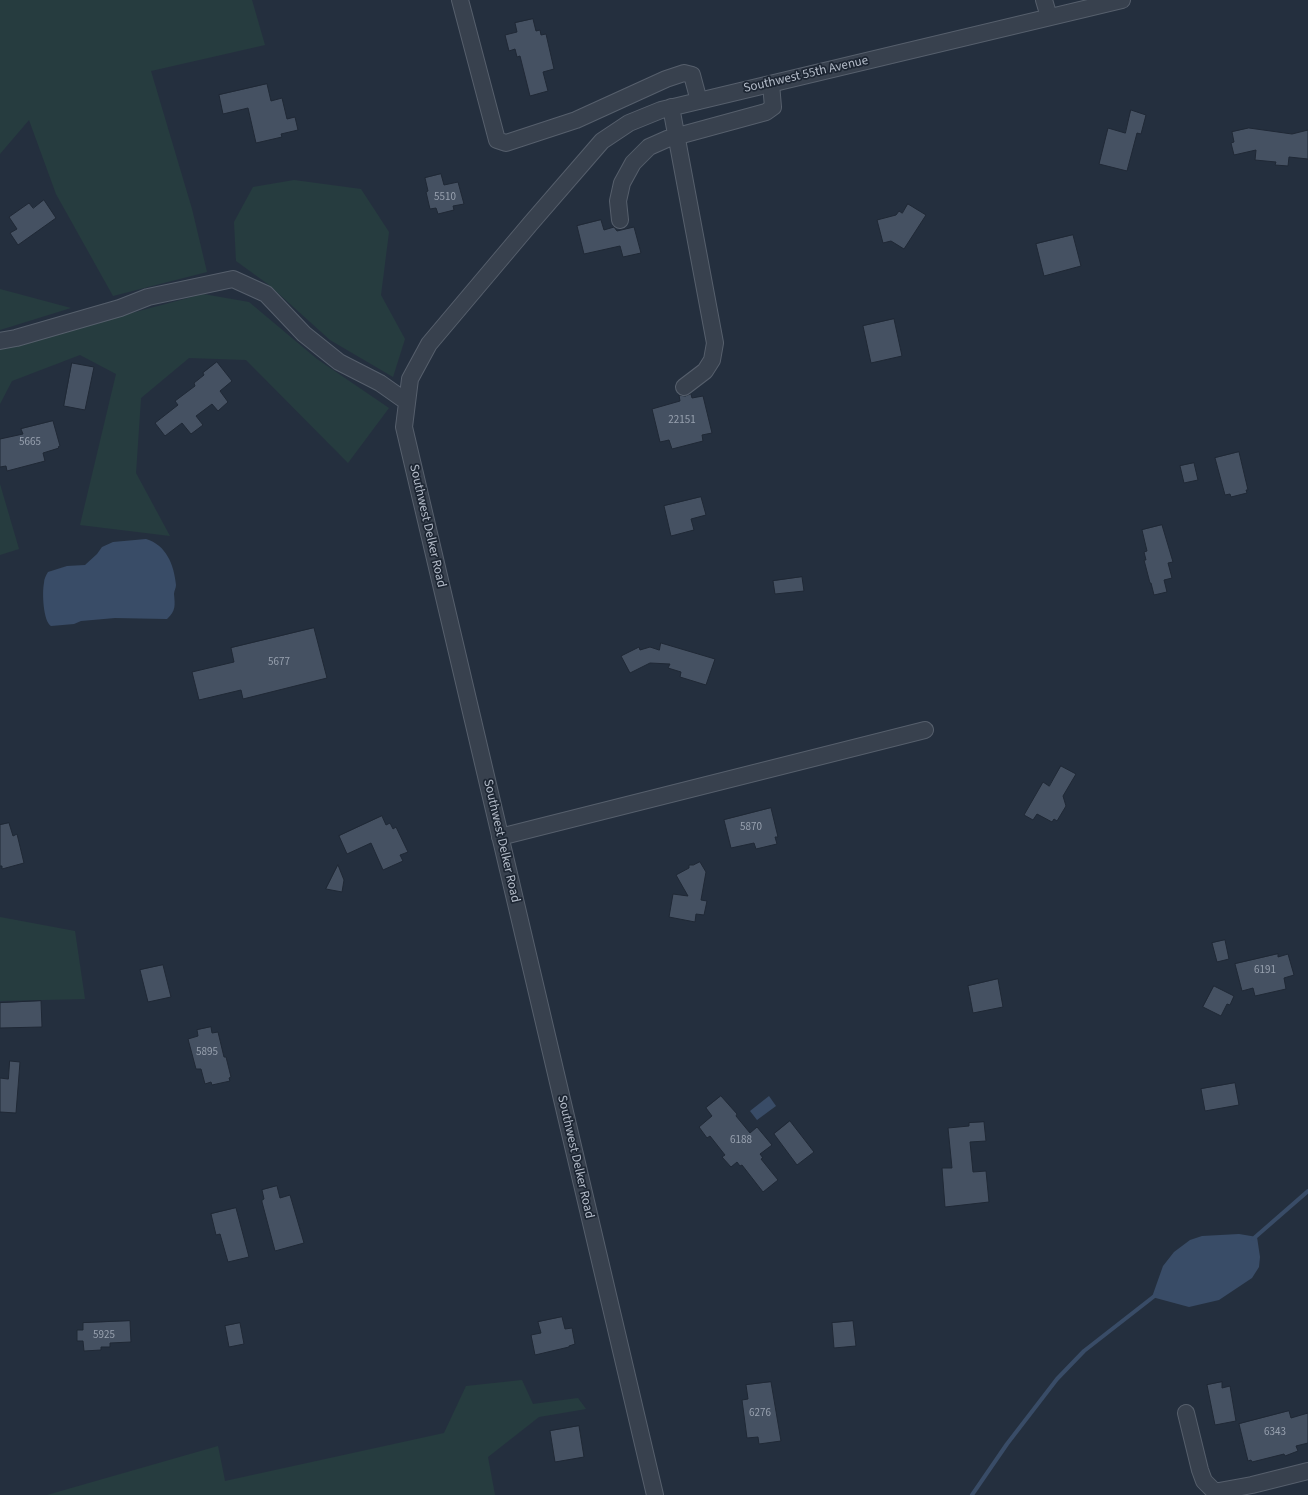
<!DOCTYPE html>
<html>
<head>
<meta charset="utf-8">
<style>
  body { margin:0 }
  canvas { display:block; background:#242f3e }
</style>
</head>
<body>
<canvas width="1308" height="1495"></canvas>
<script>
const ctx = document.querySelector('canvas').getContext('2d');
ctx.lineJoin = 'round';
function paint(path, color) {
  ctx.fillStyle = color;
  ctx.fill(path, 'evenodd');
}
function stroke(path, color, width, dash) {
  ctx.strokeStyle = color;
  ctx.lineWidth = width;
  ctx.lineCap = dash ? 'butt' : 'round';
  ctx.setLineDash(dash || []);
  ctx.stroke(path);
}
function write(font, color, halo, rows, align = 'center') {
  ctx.font = font + ' "Source Sans 3",sans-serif';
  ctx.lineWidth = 3.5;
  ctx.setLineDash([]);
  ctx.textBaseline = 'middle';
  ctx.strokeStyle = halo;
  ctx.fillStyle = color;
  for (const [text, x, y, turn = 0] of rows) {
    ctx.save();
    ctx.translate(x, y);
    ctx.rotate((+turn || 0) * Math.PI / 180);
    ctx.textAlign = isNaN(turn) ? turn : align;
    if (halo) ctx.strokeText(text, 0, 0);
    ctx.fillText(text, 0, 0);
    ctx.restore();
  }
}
paint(new Path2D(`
  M0,0H252L265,45L151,71L192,209L207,272L113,296L56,194L29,120L0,154Z
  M294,180L361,189L389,232L381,295L405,339L393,377L330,340L269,285L236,261L234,222L253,187Z
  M0,289L71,308L0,330Z
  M203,294L249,302L317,359L389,408L348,463L246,360L189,358L141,398L136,473L170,536L80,525L116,374L80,355L12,381L0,404V348Z
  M0,484L19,549L0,555Z
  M0,917L75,931L85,999L0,1001Z
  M522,1380L533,1404L578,1398L586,1409L539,1417L488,1457L495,1495H47L218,1446L225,1481L444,1433L466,1386Z`), '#263c3f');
paint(new Path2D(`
  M146,539C166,545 174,564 176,585C176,588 174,591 174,594C175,605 176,611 167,619L115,618L81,621L74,624L51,626C43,621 42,592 44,583C44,579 46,575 48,572L67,566L85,565L97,554L102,547L113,542Z
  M769,1096L776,1106L757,1120L750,1111Z
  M1239,1234L1257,1237L1260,1257L1259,1267L1252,1278L1219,1300L1189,1307L1152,1297L1163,1266L1174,1252L1190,1240L1202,1236Z`), '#394c67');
stroke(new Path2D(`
  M1253,1239L1308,1191
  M972,1495L1007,1444L1057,1379L1084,1351L1157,1294`), '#394c67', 4);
const building = new Path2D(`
  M533,19L536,31L540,30L541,35L546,34L554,69L543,72L548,91L530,96L520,56L517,57L515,49L509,51L505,35L517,32L515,23Z
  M267,84L271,101L282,98L287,119L295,117L298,130L281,134L282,137L256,143L248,108L223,114L219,95Z
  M1131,110L1146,115L1141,134L1137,133L1127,171L1099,164L1108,128L1125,133Z
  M1249,128L1292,134L1308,130V159L1289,157L1288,166L1275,165L1276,162L1255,160L1256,150L1234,155L1231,143L1234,142L1232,132Z
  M441,174L444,185L458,182L464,204L453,206L454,210L438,214L436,208L430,209L426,192L428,191L425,178Z
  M44,200L56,218L18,245L10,233L17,229L9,217L29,203L33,208Z
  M908,204L926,215L904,249L891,241L883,243L877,220L896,215L899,211L902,213Z
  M601,220L604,230L614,227L617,231L634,227L641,253L623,257L620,246L584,254L577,226Z
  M1073,235L1081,266L1044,276L1036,244Z
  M894,319L902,356L871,363L863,326Z
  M217,362L232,381L220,391L228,402L218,411L212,404L196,416L203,425L191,434L182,423L165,436L155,423L178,405L175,401L195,386L194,383L204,375L203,373Z
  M72,363L94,367L85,410L64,406Z
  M691,394L692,398L703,396L712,433L702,435L703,441L672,449L669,440L660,442L652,409L680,401L679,395L685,396Z
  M53,421L60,446L58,447L59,448L43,453L45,461L7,471L6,466L0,467V439L23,434L21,429Z
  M1239,452L1248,490H1246L1247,493L1231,497L1230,494L1225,495L1215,458Z
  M1194,463L1198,480L1184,483L1180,466Z
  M701,497L706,515L691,519L694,530L671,536L664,506Z
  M1162,525L1173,562L1168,563L1172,578L1164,580L1167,592L1154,595L1151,583H1150L1144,560H1146L1144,552L1147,551L1142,530Z
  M802,577L804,591L775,594L773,581Z
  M314,628L327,678L243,699L241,690L199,700L192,672L234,662L231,648Z
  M661,643L715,659L706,685L680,677L681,672L668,668L670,664L650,663L630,673L621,656L639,647L640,650L650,647L659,650Z
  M1061,766L1076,774L1063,796L1066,806L1057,821L1054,819L1052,822L1037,814L1033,820L1024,815L1043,782L1049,786Z
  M771,808L778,837H775L777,844L756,849L754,843L731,848L724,820Z
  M382,816L386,825L390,823L393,829L396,827L408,852L400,855L403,861L383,870L371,843L347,854L339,836Z
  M9,823L13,836L17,834L24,863L2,869V866H0V825Z
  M700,862L706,872L701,900L707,901L704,915L696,914L695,922L669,917L673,894L688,896L676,875L689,868V865H693Z
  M338,865L344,880L342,892L326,889Z
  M1225,940L1229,959L1217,962L1212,943Z
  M1278,954V957L1288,954L1294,975L1284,978L1286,989L1255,996L1253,988L1242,991L1235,964Z
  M163,965L171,997L148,1002L140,970Z
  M998,979L1003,1007L973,1013L968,986Z
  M1214,986L1234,996L1230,1005L1227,1004L1221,1016L1203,1007Z
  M41,1001L42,1027L0,1028V1003Z
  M211,1027L212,1033L218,1032L224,1057H226L231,1077L229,1078L230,1081L212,1085L211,1082L205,1084L201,1069H196L188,1039L198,1036L197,1030Z
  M10,1061L20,1062L16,1113L0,1112V1078L8,1079Z
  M1235,1083L1239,1105L1205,1111L1201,1089Z
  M721,1096L737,1114L736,1116L750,1133L757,1127L772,1145L760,1154L763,1158L761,1159L778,1180L763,1192L742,1165L740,1166L737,1162L731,1167L722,1157L725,1155L710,1136L707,1138L699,1127L712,1116L706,1108Z
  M790,1121L814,1152L797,1165L774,1134Z
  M984,1122L986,1141L970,1142L973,1172L986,1171L989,1202L945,1207L942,1168H952L948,1128L969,1126V1123Z
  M277,1186L280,1198L290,1195L304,1243L275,1251L262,1202V1200L264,1199L262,1190Z
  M236,1208L249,1257L228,1262L220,1234L216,1235L211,1214Z
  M562,1317L565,1329L572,1328L575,1344L569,1346V1347L535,1355L531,1335L541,1333L538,1322Z
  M130,1321L131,1342L110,1343V1347H101V1350L84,1351L83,1341H77V1330H83V1323Z
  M853,1321L856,1346L834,1348L832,1323Z
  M240,1323L244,1344L229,1347L225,1326Z
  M771,1382L781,1441L759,1444L758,1437L747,1438L742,1400L748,1399L746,1385Z
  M1222,1382V1388L1230,1386L1236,1421L1215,1425L1207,1385Z
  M1289,1411L1291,1418L1308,1413V1443L1296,1446L1298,1451L1285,1456L1284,1454L1252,1462L1251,1460L1248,1461L1239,1424Z
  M579,1426L584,1457L555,1462L550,1431Z`);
paint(building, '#455162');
stroke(building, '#1f2835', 1);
const minor = new Path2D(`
  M460,0L497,140L506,143L576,120L666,79L684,73L692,75L699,101
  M1044,0L1049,17
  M671,107L715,343L712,360L705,371L684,387
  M620,220L618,201L622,183L633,163L649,147L667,139L766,112L773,107L771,84
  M0,341L16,338L120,308L148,297L233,279L266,294L304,334L339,362L380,383L407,402
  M500,837L925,730
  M1186,1413L1200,1470L1204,1481L1214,1491H1219L1252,1485L1308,1471
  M655,1495L404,427L410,379L429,344L531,223L602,141L629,123L661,110L1122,0`);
stroke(minor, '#565f6c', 18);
stroke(minor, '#38414e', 16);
write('11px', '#98a1af', null, [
  ["5510",445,198],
  ["22151",682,421],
  ["5665",30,443],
  ["5677",279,663],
  ["5870",751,828],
  ["6191",1265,971],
  ["5895",207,1053],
  ["6188",741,1141],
  ["5925",104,1336],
  ["6276",760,1414],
  ["6343",1275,1433]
]);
write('13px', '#b4bcc9', '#1d2633', [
  ["Southwest 55th Avenue",806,75,-13],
  ["Southwest Delker Road",427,526,77],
  ["Southwest Delker Road",501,841,77],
  ["Southwest Delker Road",575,1157,77]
]);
</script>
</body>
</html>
